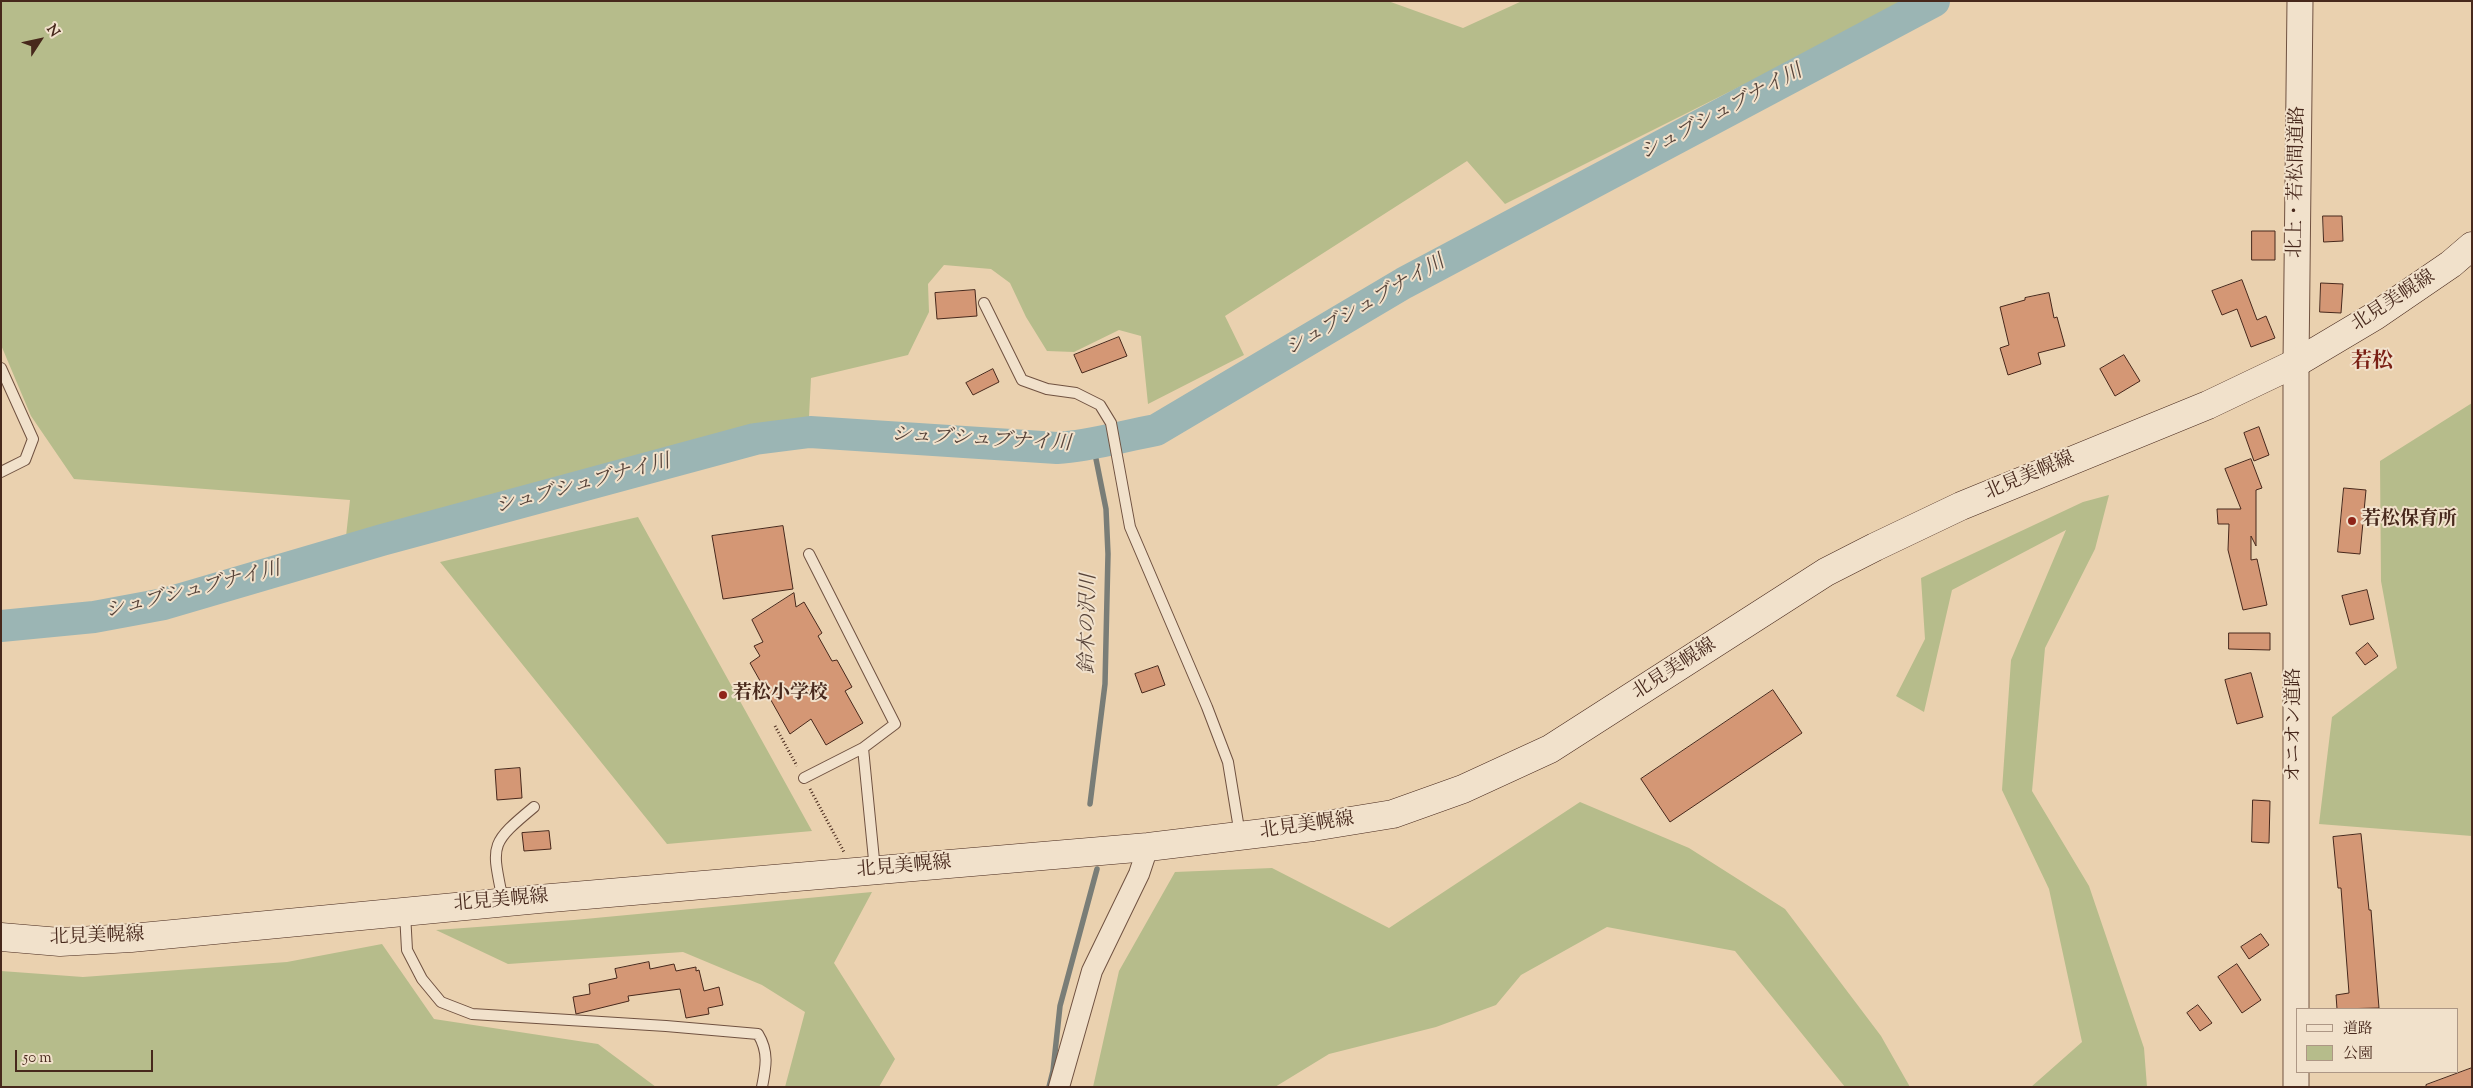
<!DOCTYPE html>
<html>
<head>
<meta charset="utf-8">
<style>
  body { margin:0 }
  #map { position:relative; width:2473px; height:1088px; overflow:hidden; background:#ead1af; font-family:"Sorts Mill Goudy","Noto Serif JP",serif }
  canvas { display:block }
  .frame { position:absolute; inset:0; border:2px solid #47281c; pointer-events:none }
  .legend { position:absolute; left:2296px; top:1008px; width:162px; height:65px; box-sizing:border-box; background:#f1e1cb; border:1px solid #ad9785; margin:0; padding:6px 9px; list-style:none; font-size:15px; color:#47281c }
  .legend li { display:flex; align-items:center; gap:10px; height:25px }
  .legend b { width:25px; border:1px solid #ad9785 }
  .north { position:absolute; left:15px; top:15px; width:50px; height:50px; -webkit-text-stroke:4px #f1e1cb; paint-order:stroke; rotate:55deg; font-size:14px; font-weight:700; line-height:20px; text-align:center; color:#47281c }
  .north::after { content:''; display:block; margin:auto; width:18px; height:22px; background:#47281c; clip-path:polygon(50% 0,100% 100%,50% 72%,0 100%) }
  .scale { position:absolute; left:15px; top:1050px; width:138px; height:22px; box-sizing:border-box; border:2px solid #47281c; border-top:0; padding-left:6px; font-size:15px; line-height:18px; white-space:nowrap; color:#47281c; -webkit-text-stroke:4px #f1e1cb; paint-order:stroke }
</style>
</head>
<body>
<div id="map">
<canvas width="2473" height="1088"></canvas>
<div class="frame"></div>
<ul class="legend">
<li><b style="height:6px;background:#f1e1cb"></b>道路</li>
<li><b style="height:14px;background:#b6bc8b"></b>公園</li>
</ul>
<div class="north">N</div>
<div class="scale">50 m</div>
</div>
<script>
const ctx = document.querySelector('canvas').getContext('2d');
ctx.lineJoin = 'round';
function paint(path, color) {
  ctx.fillStyle = color;
  ctx.fill(path, 'evenodd');
}
function stroke(path, color, width, dash) {
  ctx.strokeStyle = color;
  ctx.lineWidth = width;
  ctx.lineCap = dash ? 'butt' : 'round';
  ctx.setLineDash(dash || []);
  ctx.stroke(path);
}
function write(font, color, halo, rows, align = 'center') {
  ctx.font = font + ' "Sorts Mill Goudy","Noto Serif JP",serif';
  ctx.lineWidth = 4;
  ctx.setLineDash([]);
  ctx.textBaseline = 'middle';
  ctx.strokeStyle = halo;
  ctx.fillStyle = color;
  for (const [text, x, y, turn = 0] of rows) {
    ctx.save();
    ctx.translate(x, y);
    ctx.rotate((+turn || 0) * Math.PI / 180);
    ctx.textAlign = isNaN(turn) ? turn : align;
    if (halo) ctx.strokeText(text, 0, 0);
    ctx.fillText(text, 0, 0);
    ctx.restore();
  }
}
paint(new Path2D(`
  M1,1H1388L1463,28L1522,1H1911L1505,204L1467,161L1225,316L1244,355L1148,404L1141,336L1119,330L1074,352L1047,351L1026,317L1010,283L991,269L944,265L928,284L929,312L908,355L811,378L809,417L768,449L343,564L350,500L74,479L31,416L1,345Z
  M2472,403V836L2319,824L2332,717L2397,668L2381,581L2380,461Z
  M2109,495L2095,549L2045,648L2032,791L2089,886L2144,1048L2147,1087H2031L2082,1042L2049,889L2002,790L2011,660L2066,530L1952,590L1924,712L1896,696L1925,639L1921,578L2083,502Z
  M638,517L812,831L667,844L440,562Z
  M1580,802L1689,848L1785,909L1881,1036L1910,1087H1845L1735,951L1607,927L1521,975L1496,1005L1436,1027L1329,1054L1275,1087H1093L1119,971L1175,872L1272,868L1389,928Z
  M872,892L834,963L895,1059L879,1087H785L805,1012L762,985L683,952L508,964L436,930L574,920Z
  M382,944L434,1019L598,1044L656,1087H1V971L83,977L287,962Z`), '#b6bc8b');
stroke(new Path2D(`
  M1090,804L1105,684L1108,554L1106,509L1093,444
  M1049,1087L1053,1071L1060,1006L1097,869`), '#797d77', 5.5);
stroke(new Path2D(`
  M1,626L94,617L164,604L382,540L755,439L810,432L1057,448C1091,446 1123,436 1156,430L1404,283L1934,1`), '#9bb5b4', 32);
const building = new Path2D(`
  M2323,216H2342L2343,241L2324,242Z
  M2252,231H2275V260H2252Z
  M2242,280L2257,320L2266,316L2275,338L2251,347L2237,309L2222,315L2212,291Z
  M2321,283L2343,284L2341,313L2320,312Z
  M975,290L977,316L937,319L935,293Z
  M2049,293L2054,318L2057,317L2065,346L2038,353L2041,364L2008,375L2000,348L2009,345L2000,307L2025,300V298Z
  M1119,337L1127,356L1082,373L1074,355Z
  M2124,355L2140,381L2115,396L2100,369Z
  M993,369L999,382L973,395L966,383Z
  M2259,427L2269,455L2254,461L2244,433Z
  M2251,459L2262,488L2256,490V546L2251,536V560L2257,559L2267,605L2243,610L2228,550L2229,524H2218L2217,509H2241L2225,469Z
  M2344,488L2366,490L2360,554L2338,552Z
  M783,526L793,589L723,599L712,536Z
  M2367,590L2374,619L2350,625L2342,596Z
  M794,593L796,607L804,602L822,633L818,636L832,661L837,660L852,687L845,691L863,723L826,745L811,719L790,734L750,663L760,656L754,646L763,642L752,620Z
  M2229,633H2270V650L2229,649Z
  M2368,643L2378,656L2365,665L2356,653Z
  M1158,666L1165,685L1142,693L1135,674Z
  M2251,673L2263,717L2237,724L2225,680Z
  M1773,690L1802,733L1670,822L1641,779Z
  M520,768L522,798L497,800L495,770Z
  M2253,800L2270,801L2269,843L2252,842Z
  M549,831L551,849L524,851L522,833Z
  M2361,834L2369,910H2371L2379,1008L2337,1009L2336,995L2349,993L2341,888H2338L2333,837Z
  M2261,934L2269,945L2249,959L2241,947Z
  M649,962L650,969L674,964L676,971L696,967V971L699,970L704,991L719,987L723,1005L708,1008L709,1014L686,1018L680,989L628,996L629,1001L576,1014L573,997L590,994L589,984L617,978L615,969Z
  M2237,964L2261,1000L2242,1013L2218,977Z
  M2198,1005L2212,1023L2200,1031L2187,1013Z
  M2472,1068V1087H2426V1085Z`);
paint(building, '#d49775');
stroke(building, '#47281c', 1);
const service = new Path2D(`
  M984,303L1022,380L1047,389L1076,393L1100,405L1111,423L1130,527L1207,707L1228,762L1240,835
  M1,368L33,439L25,460L1,472
  M809,554L895,724L863,748L875,870
  M804,778L863,748
  M503,901C492,845 488,845 534,807
  M405,913L407,950L422,979L441,1002L472,1014L666,1026L758,1034C769,1052 766,1067 762,1087`);
const minor = new Path2D(`
  M1059,1087L1092,971L1139,874L1148,847`);
const tertiary = new Path2D(`
  M2296,1087V363L2300,1`);
const secondary = new Path2D(`
  M1,937L60,942L131,938L539,899L1148,847L1313,827L1393,814L1463,789L1550,749L1826,572L1875,547L1961,506L2208,405L2296,363L2375,316L2451,264L2472,246`);
stroke(service, '#705241', 12);
stroke(minor, '#705241', 22);
stroke(tertiary, '#705241', 27);
stroke(secondary, '#47281c', 29);
stroke(new Path2D(`
  M775,726L797,766
  M810,789L844,852`), '#47281c', 3, [1, 2.5]);
stroke(service, '#f1e1cb', 10);
stroke(minor, '#f1e1cb', 20);
stroke(tertiary, '#f1e1cb', 25);
stroke(secondary, '#f1e1cb', 28);
for (const [x, y, r, color] of [
  [2352,521,5,"#8f2418"],
  [723,695,5,"#8f2418"]
]) {
  const dot = new Path2D();
  dot.arc(x, y, r, 0, 2 * Math.PI);
  ctx.fillStyle = color;
  ctx.fill(dot);
  stroke(dot, '#f1e1cb', 2);
}
write('19px', '#47281c', '#f1e1cb', [
  ["北上・若松間道路",2298,182,-89],
  ["北見美幌線",2394,302,-33],
  ["北見美幌線",2030,477,-23],
  ["北見美幌線",1675,670,-33],
  ["オニオン道路",2296,725,-90],
  ["北見美幌線",1307,827,-8],
  ["北見美幌線",904,868,-5],
  ["北見美幌線",501,902,-5],
  ["北見美幌線",97,938,-2]
]);
write('bold 19px', '#47281c', '#f1e1cb', [
  ["若松保育所",2362,521],
  ["若松小学校",733,695]
], 'left');
write('italic 20px', '#58443a', '#f1e1cb', [
  ["シュブシュブナイ川",1722,114,-28],
  ["シュブシュブナイ川",1366,307,-30],
  ["シュブシュブナイ川",981,441,3],
  ["シュブシュブナイ川",583,486,-15],
  ["シュブシュブナイ川",193,592,-14],
  ["鈴木の沢川",1090,624,-89]
]);
write('bold 21px', '#7a1f14', '#f1e1cb', [
  ["若松",2372,363]
]);
</script>
</body>
</html>
